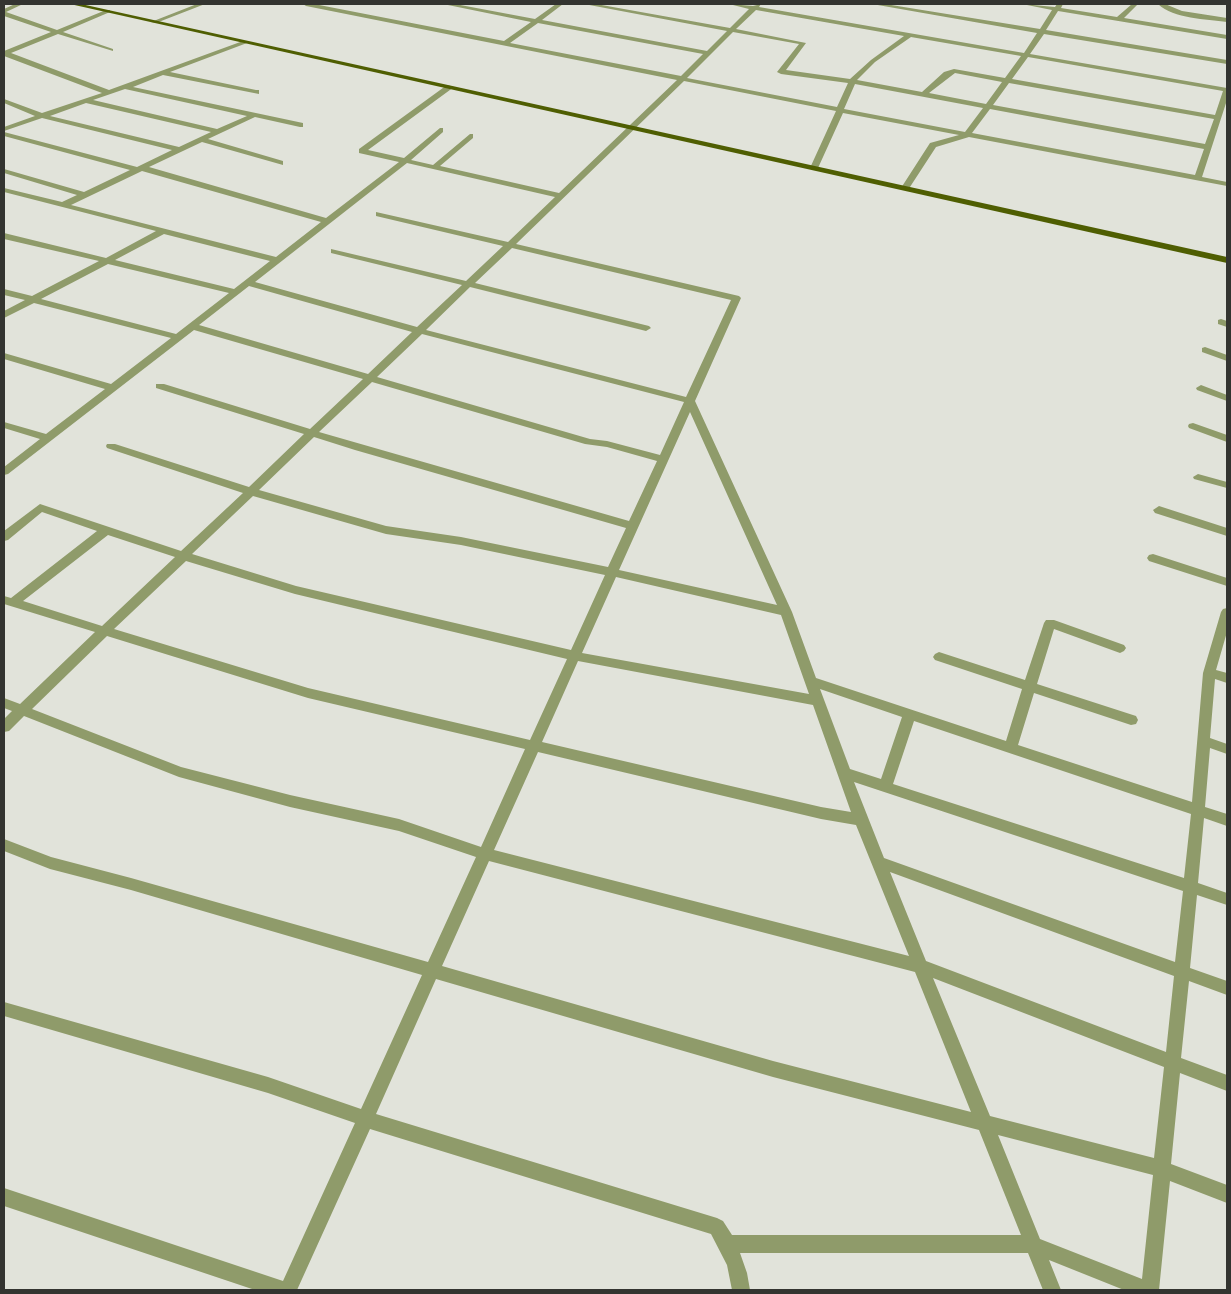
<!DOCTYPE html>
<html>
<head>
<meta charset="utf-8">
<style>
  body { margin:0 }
  #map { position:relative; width:1231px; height:1294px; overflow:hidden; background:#e1e3da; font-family:"Golos Text",sans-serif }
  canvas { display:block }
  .frame { position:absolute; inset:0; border:5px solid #333430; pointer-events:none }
</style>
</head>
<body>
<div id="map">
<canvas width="1231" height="1294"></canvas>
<div class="frame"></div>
</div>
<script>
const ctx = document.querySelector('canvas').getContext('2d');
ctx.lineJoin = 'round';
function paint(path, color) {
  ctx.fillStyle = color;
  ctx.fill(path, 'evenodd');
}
paint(new Path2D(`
  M15,4H23L6,12L57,30L106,10H110V12L63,32L113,49V51L58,34L11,53L109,90L243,41H247V43L170,72L256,90H259V94L163,75L133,87L303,123V127H300L255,117L208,139L283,161V165L202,142L149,167L326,218L399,162L359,153V149L447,85L454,87L368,150L404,158L440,128H443V132L411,160L433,165L470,134H473V138L440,166L559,193L677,80L306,6L303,4H314L504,41L531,22L443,4H455L535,19L556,4H563L542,20L707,51L727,31L584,4H596L730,28L749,9L729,4L753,6L761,4L759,7L1024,53L1037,33L872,4H885L1040,29L1052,10L1022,4L1055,7L1057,4H1063L1061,8L1117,17L1132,4H1138L1124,18L1227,35V39L1058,11L1046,30L1227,60V64L1044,34L1030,54L1227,88V100L1202,177L1227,182V186L969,137L936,147L908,190H905L901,188L930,143L959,135L843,113L818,168L814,170L810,168L836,111L684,81L516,244L739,296L741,298L695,401L792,612L816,678L1006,741L1022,689L935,660L933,657L935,654L939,652L1025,680L1044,623L1046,620H1054L1124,645L1126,648L1124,651L1120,653L1054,629L1037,684L1136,716L1138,720L1136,724L1131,725L1034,693L1018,745L1192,802L1203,673L1221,612L1223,609L1227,608V632L1216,670L1227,673V683L1215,679L1210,738L1227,744V754L1210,748L1205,807L1227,814V826L1204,818L1198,883L1227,893V905L1197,895L1190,968L1227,981V995L1189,981L1181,1058L1227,1075V1091L1180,1073L1171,1164L1227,1185V1203L1170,1181L1159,1290H1124L1049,1260L1061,1290H1043L1028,1253H740L747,1273L750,1290H732L727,1265L711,1234L370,1129L297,1290H255L4,1206V1188L283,1281L355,1123L268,1093L4,1016V1002L268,1077L361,1109L422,975L131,890L50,869L4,851V839L51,857L131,878L428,962L476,857L399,831L290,807L179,777L24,716L9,731L4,732V719L12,711L4,708V698L20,704L95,632L4,604V596L11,598L97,531L42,512L8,540L4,541V531L40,504L181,551L243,493L107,448L106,446L107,444H115L249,487L304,434L156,388V384H164L310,429L363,379L194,330L8,474L4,475V467L40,439L4,428V422L46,434L105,389L4,359V353L111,384L171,338L34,303L4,318V311L25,300L4,295V289L32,296L99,261L4,239V233L106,258L156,231L4,192V188L62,202L77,195L4,173V169L84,192L130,170L4,136V132L137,167L172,150L42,118L4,131V127L35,116L4,103V99L42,113L102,93L4,56V51L51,32L4,16V9ZM756,10L904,36L871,60L850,79L786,70L806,43L736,29ZM538,23L703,54L681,76L510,43ZM733,32L799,44L777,72L781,74L848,83L837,107L687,78ZM911,37L1021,56L1005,78L954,69L944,72L922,92L857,80L875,62ZM1028,57L1223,91L1215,115L1012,79ZM955,73L1002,82L986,104L929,93ZM1009,83L1214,119L1205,144L993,105ZM855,84L983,108L965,132L844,109ZM125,89L247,116L217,129L93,100ZM86,103L211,132L179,147L50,116ZM990,109L1204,149L1195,175L972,133ZM407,163L555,197L508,242L376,212V216L503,246L466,281L331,249V253L462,285L417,327L255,282ZM142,171L321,222L276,257L71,205ZM164,234L270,261L234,289L115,260ZM512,248L731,300L686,397L426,330L470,287L646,331L651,328L649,326L475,283ZM108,264L229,293L176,334L41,299ZM249,286L412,332L368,374L199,325ZM422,334L684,402L660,455L607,441L590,439L377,377ZM372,382L585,444L607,447L657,461L629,521L319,432ZM690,412L777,605L619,570ZM314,437L355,450L626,528L608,567L461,537L386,526L259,490ZM253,496L386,534L461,545L605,575L571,650L296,586L192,554ZM108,535L175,557L102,626L23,601ZM186,561L295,594L567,659L530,740L308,688L114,629ZM616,577L781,615L809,694L582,653ZM107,636L308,698L525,749L481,847L399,819L290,795L181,767L32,709ZM578,661L813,705L851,812L821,807L542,742ZM820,689L902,717L881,779L850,769ZM914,721L1191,814L1184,878L893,784ZM538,752L821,819L856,825L909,956L494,850ZM854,782L1183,891L1175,962L884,858ZM489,861L915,972L971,1112L773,1061L442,966ZM890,872L1174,976L1166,1052L926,961ZM933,978L1164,1067L1154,1158L990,1116ZM436,979L773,1077L979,1130L1021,1235H732L723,1221L717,1218L376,1114ZM998,1135L1153,1175L1142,1279L1040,1239Z
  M197,4H205L156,23L151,22Z
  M1158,4H1165L1182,11L1227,18V22C1206,19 1174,19 1158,4Z
  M1221,319L1227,321V327L1218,324V320Z
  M1205,347L1227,355V361L1202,352V348Z
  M1201,385L1227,395V401L1197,390L1196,388Z
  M1193,423L1227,435V442L1189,428L1188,426L1189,424Z
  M1198,474L1227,482V488L1194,479L1193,477Z
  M1159,506L1227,528V536L1155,513L1153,510Z
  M1153,554L1227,578V586L1149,561L1147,558L1149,555Z`), '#8f9b6a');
paint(new Path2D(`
  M70,4H81L1227,257V263Z`), '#4f5e02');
</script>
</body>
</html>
